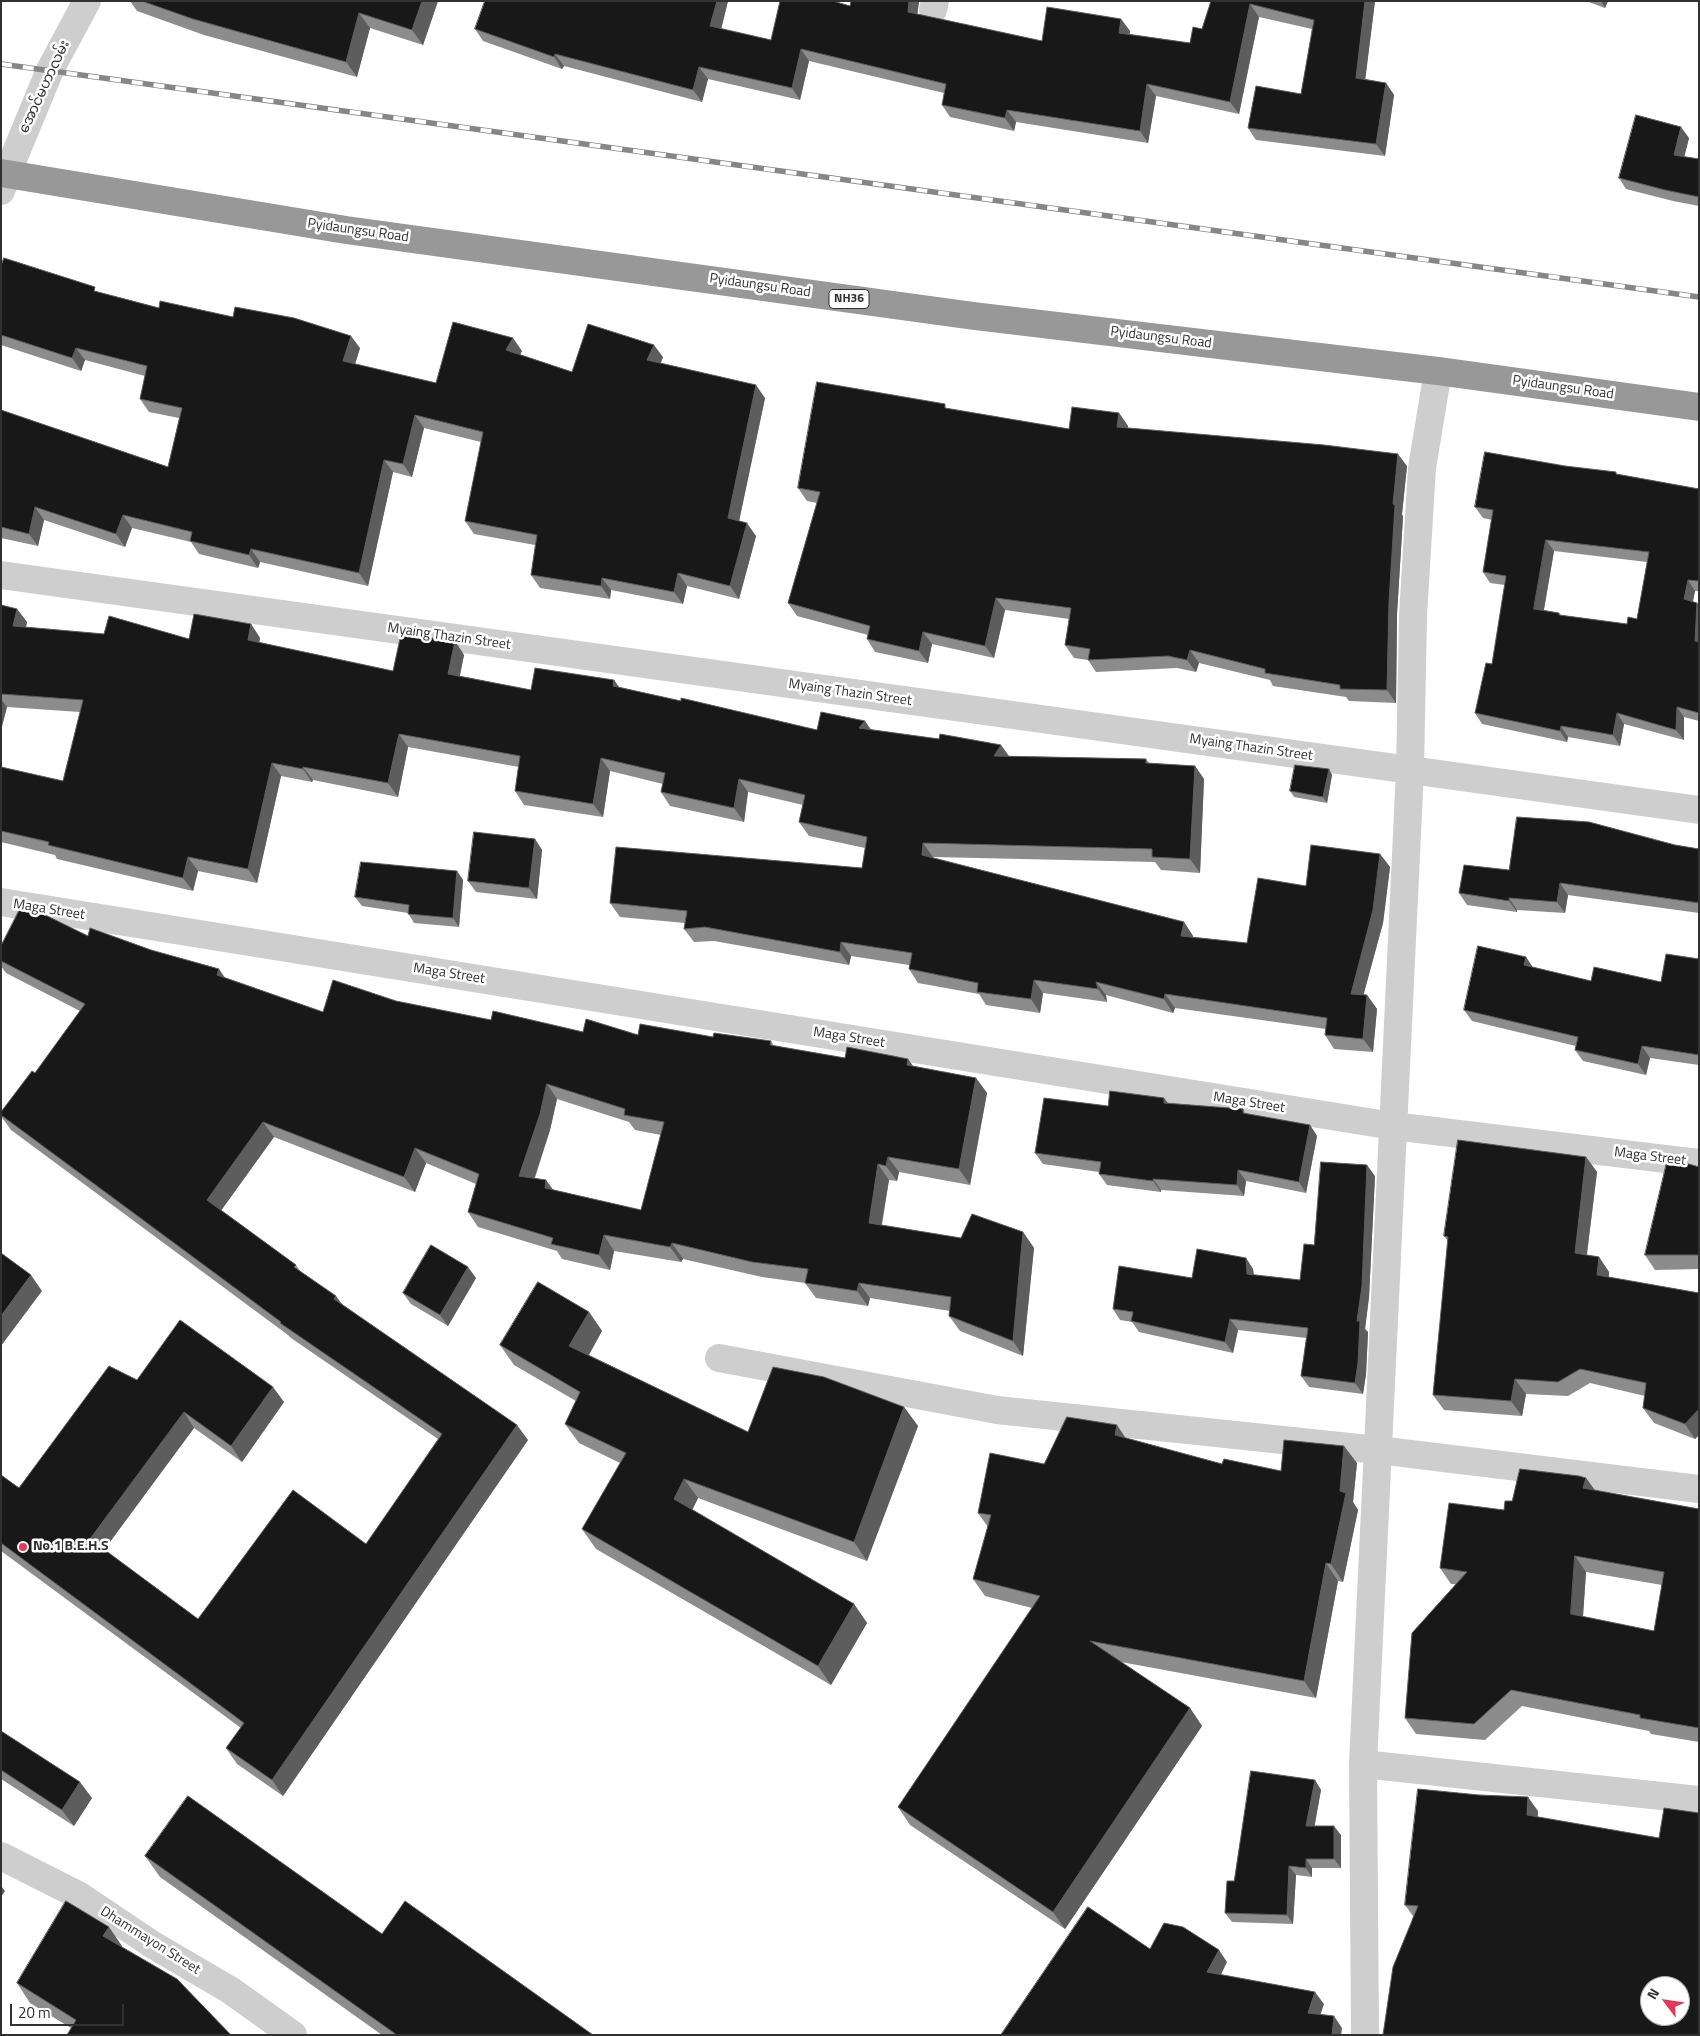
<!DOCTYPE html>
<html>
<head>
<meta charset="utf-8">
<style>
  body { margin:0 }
  #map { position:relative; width:1700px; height:2036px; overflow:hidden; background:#fff; font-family:"Titillium Web",sans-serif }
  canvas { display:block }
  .frame { position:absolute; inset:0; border:2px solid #313131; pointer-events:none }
  .north { position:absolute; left:1640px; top:1976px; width:50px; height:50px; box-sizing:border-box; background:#fff; border:1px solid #adadad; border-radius:50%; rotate:301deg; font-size:14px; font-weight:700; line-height:20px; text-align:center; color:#313131 }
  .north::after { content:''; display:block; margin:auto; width:18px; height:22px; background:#e23859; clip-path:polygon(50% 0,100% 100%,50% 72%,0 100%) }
  .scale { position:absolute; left:10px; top:2004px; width:114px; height:22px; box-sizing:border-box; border:2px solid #313131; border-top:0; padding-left:6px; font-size:15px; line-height:18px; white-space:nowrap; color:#313131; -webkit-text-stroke:4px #fff; paint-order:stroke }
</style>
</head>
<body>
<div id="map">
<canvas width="1700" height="2036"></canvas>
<div class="frame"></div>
<div class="north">N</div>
<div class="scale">20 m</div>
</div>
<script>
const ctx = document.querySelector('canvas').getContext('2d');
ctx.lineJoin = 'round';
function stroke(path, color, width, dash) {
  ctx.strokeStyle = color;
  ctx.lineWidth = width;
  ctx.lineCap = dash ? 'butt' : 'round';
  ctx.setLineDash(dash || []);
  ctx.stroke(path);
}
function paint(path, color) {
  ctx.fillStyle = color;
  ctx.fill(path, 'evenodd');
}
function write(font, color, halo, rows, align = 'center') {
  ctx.font = font + ' "Titillium Web","Noto Sans Myanmar",sans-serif';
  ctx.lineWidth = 5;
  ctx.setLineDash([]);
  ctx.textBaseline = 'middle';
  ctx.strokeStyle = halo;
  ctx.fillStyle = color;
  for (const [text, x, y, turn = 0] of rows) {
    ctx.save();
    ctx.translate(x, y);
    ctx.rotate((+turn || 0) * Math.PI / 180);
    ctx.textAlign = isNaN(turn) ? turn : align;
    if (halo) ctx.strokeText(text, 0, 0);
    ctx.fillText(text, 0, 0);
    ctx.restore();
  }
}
stroke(new Path2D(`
  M933,10L935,1
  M1,191L7,174L50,70L87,1
  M1,575L1699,810
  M1,902L1393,1126L1699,1163
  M719,1358L997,1410L1378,1450L1699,1489
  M1363,1764L1699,1800
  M1,1856L80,1896L153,1945L230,1990L293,2035
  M1365,2035L1363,1764L1410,770L1413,615L1422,468L1438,371`), '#cecece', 28);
stroke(new Path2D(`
  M1,173L346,230L974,316L1438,371L1699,407`), '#989898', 28);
const rail = new Path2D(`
  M1,64L1699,297`);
stroke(rail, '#868686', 5.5);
stroke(rail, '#fff', 4, [11]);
paint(new Path2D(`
  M130,1H438L423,45L370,28L357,77L204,35L137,11Z
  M728,1L721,29L771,40L850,6L919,2L917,14L1042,41L1121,19L1130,31L1129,34L1190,43L1202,29L1211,1H1375L1365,79L1386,83L1394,95L1385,156L1256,140L1248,128L1301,94L1312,29L1259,17L1239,114L1156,96L1148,143L1016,122L1014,131L950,117L942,105L944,93L809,61L800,100L708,79L702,102L564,66L562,69L483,41L475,29Z
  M1586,1H1608L1605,8Z
  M1689,138L1684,157L1699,159V206L1673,201L1626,189L1619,178Z
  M1,266L99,292L159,308L360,348L355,364L436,383L522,351L520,355L572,372L663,357L661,363L765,398L739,521L756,536L739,599L687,586L683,604L611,590L610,599L540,588L531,575L535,545L474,534L465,521L481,442L424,428L412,477L393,472L368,586L260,562L258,568L199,554L191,542L132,528L125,547L44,520L38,546L1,538V410L168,467L179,418L149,412L140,399L145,376L85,360L81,371L1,345Z
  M949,409L1069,429L1119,413L1128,426L1127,428L1407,466L1402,514L1403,517L1397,614L1396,703L1349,701L1346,697L1273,686L1270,680L1199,663L1196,672L1177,668L1096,672L1088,660L1074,658L1065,645L1069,619L1005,610L994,658L932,644L928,663L875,652L867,639L868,635L797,616L788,603L817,503L807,501L798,488Z
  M1618,474L1699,489V591H1695L1693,602L1697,603L1699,606V721L1684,717V740L1624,724L1620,746L1568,737L1567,742L1482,724L1475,713L1492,664L1505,585L1490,583L1483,572L1492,520L1483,518L1475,507ZM1554,551L1647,562L1637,619L1627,624L1561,615L1559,613L1544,610Z
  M1,605L17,609L27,622L26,627L104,634L189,639L251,624L260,638L259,643L393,671L455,641L464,655L460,676L531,690L614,680L619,687L681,701L817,730H871L939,739L1001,745L1009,756L1146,759L1149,763L1195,766L1204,779L1200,873L1161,870L1155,862L933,857L932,858L1184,922L1193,936V937L1247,943L1306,886L1380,854L1390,867L1383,923L1363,995H1367L1377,1009L1373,1052L1334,1049L1325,1035L1326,1029L1175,1008L1173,1013L1106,995L1107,1002L1043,993L1040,1013L986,1005L979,994L918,983L909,969V965L851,956L849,965L714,941L694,942L684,929L685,923L620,917L610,903L862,868L865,848L809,836L799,822L803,805L748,792L744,822L670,806L661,792L663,784L610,771L603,817L524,805L515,791L519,767L408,747L398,797L313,780L312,782L281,776L257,883L198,871L193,891L57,859L55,855L1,842V767L63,781L80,712L7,707L1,730Z
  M1329,769L1332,775L1327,803L1294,797L1290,791Z
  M535,839L542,850L537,899L476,892L468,881Z
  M1675,845L1699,849V913L1568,895L1565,913L1517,910V912L1467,905L1459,893L1509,870Z
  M457,871L463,880L459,927L414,923L408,913L362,906L355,897Z
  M88,936L224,977L323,1012L396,1001L491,1020L583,1032L638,1035L713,1037L771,1041L774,1046L845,1058L912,1066L976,1078L987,1093L970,1185L899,1172L897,1181L889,1180L882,1225L961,1238L1023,1232L1034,1248L1023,1356L960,1331L949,1316L950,1311L870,1298L868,1306L816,1298L805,1283L762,1277L683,1259L681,1262L614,1251L610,1270L562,1259L557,1251L478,1227L468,1212L476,1184L426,1163L415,1192L274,1137L221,1210L296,1265L300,1271L342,1304L528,1440L283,1796L237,1764L226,1748L241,1728L1,1551V1475L19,1488L137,1380L284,1402L242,1462L194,1428L104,1550L198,1619L366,1544L438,1439L291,1338L288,1335L11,1130L1,1116V1112L35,1073L80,1011L6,973L1,966V946ZM557,1099L629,1122L635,1130L661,1135L641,1210L554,1190L535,1178L550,1130Z
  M1526,957L1533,968L1591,981L1661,982L1699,959V1065L1650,1058L1646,1075L1583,1061L1575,1050L1576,1046L1472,1021L1464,1010Z
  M1164,1098L1168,1103L1243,1109L1246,1114L1310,1125L1317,1136L1306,1193L1246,1181L1244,1196L1161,1190V1192L1107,1185L1099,1174V1172L1043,1164L1035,1153L1108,1106Z
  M1586,1157L1597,1172L1587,1255L1599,1257L1609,1272V1277L1699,1293V1435L1695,1439L1654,1423L1643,1408L1645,1396L1590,1383L1568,1396L1526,1394L1522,1416L1444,1410L1433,1395L1448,1241L1444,1236Z
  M1699,1167V1269L1655,1270L1645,1255Z
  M1375,1176L1369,1297L1365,1329L1368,1332L1366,1374L1363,1394L1309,1387L1301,1376L1306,1338L1238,1330L1233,1353L1139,1332L1132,1322L1120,1320L1113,1309L1192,1278L1246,1258L1253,1269L1254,1275L1300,1280L1314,1245Z
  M476,1278L448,1326L411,1304L403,1293Z
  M589,1312L602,1331L589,1355L748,1432L904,1407L918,1426L867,1561L698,1498L692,1510L854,1604L867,1623L831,1685L596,1549L582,1529L620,1463L579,1443L565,1424L576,1401L514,1365L500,1345Z
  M1126,1438L1222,1464L1281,1471L1357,1463L1353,1502L1358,1510L1343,1582L1338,1581L1316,1698L1121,1662L1190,1708L1202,1726L1065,1929L910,1825L898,1807L1032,1608L985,1596L973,1579L988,1527L978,1513L1044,1464Z
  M1586,1478L1594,1490L1699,1509V1742L1651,1734L1649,1731L1522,1706L1485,1740L1416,1734L1405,1718L1455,1584H1451L1440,1568L1504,1510L1512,1501ZM1586,1572L1662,1585L1654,1631L1583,1617Z
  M1,1731L92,1798L74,1826L1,1779Z
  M1315,1780L1321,1790L1314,1826L1341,1835V1868H1312V1877L1296,1875L1293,1924L1232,1922L1225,1913L1234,1881Z
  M1538,1811L1537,1817L1699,2035H1383L1413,1916L1405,1905Z
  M145,1856L382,1934L593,2035H382L160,1877Z
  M122,1946L71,2028L30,2003L17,1983Z`), '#8c8c8c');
paint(new Path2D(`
  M422,1H438L423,45L412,30Z
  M717,1H728L719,38L710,26Z
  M909,1H918L919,2L916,25L908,12Z
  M1365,1H1375L1364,90L1356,78Z
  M1601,1H1608L1605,8Z
  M1250,4L1259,17L1239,114L1230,102Z
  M359,13L370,28L357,77L346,62Z
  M1121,19L1130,31L1128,45L1119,33Z
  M801,49L809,61L800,100L792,88Z
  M555,54L564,66L562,69L554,57Z
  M699,67L708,79L702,102L693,90Z
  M1386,83L1394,95L1385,156L1376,144Z
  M1147,84L1156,96L1148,143L1140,131Z
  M1007,110L1016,122L1014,131L1005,118Z
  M1681,127L1689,138L1682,166L1674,155Z
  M351,336L360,348L352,374L343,361Z
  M513,338L522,351L515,363L506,350Z
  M654,345L663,357L656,373L647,360Z
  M76,348L85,360L81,371L72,358Z
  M756,385L765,398L737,531L728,518Z
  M1119,413L1128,426L1125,439L1117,427Z
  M415,415L424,428L412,477L403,464Z
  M1398,454L1407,466L1402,514L1403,517L1397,614L1396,703L1387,690L1389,602L1393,504Z
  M384,460L393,472L368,586L359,573Z
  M35,507L44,520L38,546L29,534Z
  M123,515L132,528L125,547L116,534Z
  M747,523L756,536L739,599L730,586Z
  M1546,540L1554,551L1542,620L1534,609Z
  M251,549L260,562L258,568L249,555Z
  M678,573L687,586L683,604L674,592Z
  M602,578L611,590L610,599L601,586Z
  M1688,580L1695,591L1691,609L1684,599Z
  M996,598L1005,610L994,658L985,646Z
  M1697,603L1699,606V647L1695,641Z
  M17,609L27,622L23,640L13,626Z
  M251,624L260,638L257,654L248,640Z
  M923,632L932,644L928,663L919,651Z
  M455,641L464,655L457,688L448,674Z
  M1190,650L1199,663L1196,672L1187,660Z
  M614,680L623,693L613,686Z
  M1,699L7,707L1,730Z
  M1677,707L1684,717V740L1676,730Z
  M1617,713L1624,724L1620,746L1613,735Z
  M865,721L874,734L859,728Z
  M1561,726L1568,737L1567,742L1560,731Z
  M399,734L408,747L398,797L388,783Z
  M1001,745L1010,758L994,756Z
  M601,758L610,771L603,817L593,804Z
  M272,763L281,776L257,883L248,869Z
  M1195,766L1204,779L1200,873L1190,859Z
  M303,767L313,780L312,782L303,769Z
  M1329,769L1332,775L1327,803L1323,797Z
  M739,779L748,792L744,822L734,808Z
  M535,839L542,850L537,899L529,888Z
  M923,843L933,857L931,868L922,855Z
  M1380,854L1390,867L1383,923L1360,1008L1351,994Z
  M188,857L198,871L193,891L183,878Z
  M457,871L463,880L459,927L453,918Z
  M1560,883L1568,895L1565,913L1557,902Z
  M1509,898L1517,910V912L1509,901Z
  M1184,922L1193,936L1190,949L1181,936Z
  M841,942L851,956L849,965L840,952Z
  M1526,957L1534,969L1524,965Z
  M219,969L230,985L217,975Z
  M1034,980L1043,993L1040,1013L1031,999Z
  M1096,982L1106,995L1107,1002L1098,989Z
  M1165,994L1175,1008L1173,1013L1164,999Z
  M1367,995L1377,1009L1373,1052L1363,1039Z
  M1642,1046L1650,1058L1646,1075L1638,1064Z
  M908,1059L919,1074L907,1065Z
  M976,1078L987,1093L970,1185L959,1169Z
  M547,1084L557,1099L550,1130L530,1191L519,1176Z
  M1164,1098L1172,1109L1164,1103Z
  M263,1122L274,1137L218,1215L207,1200Z
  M1310,1125L1317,1136L1306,1193L1299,1182Z
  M415,1148L426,1163L415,1192L404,1177Z
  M888,1157L899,1172L897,1181L886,1166Z
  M1586,1157L1597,1172L1585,1268L1575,1253Z
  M878,1164L889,1180L879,1239L869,1223Z
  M1367,1165L1375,1176L1369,1297L1365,1329L1368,1332L1366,1374L1363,1394L1355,1383L1357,1321Z
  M1238,1170L1246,1181L1244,1196L1237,1185Z
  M1153,1179L1161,1190V1192L1153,1181Z
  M546,1180L557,1195L545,1188Z
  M1023,1232L1034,1248L1023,1356L1013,1341Z
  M604,1235L614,1251L610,1270L599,1255Z
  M672,1243L683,1259L681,1262L670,1247Z
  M1599,1257L1609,1272L1608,1290L1597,1275Z
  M1246,1258L1253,1269L1255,1285L1247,1274Z
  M468,1267L476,1278L448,1326L440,1315Z
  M31,1275L42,1291L1,1346V1316Z
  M859,1283L870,1298L868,1306L857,1291Z
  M336,1296L347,1311L334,1299Z
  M589,1312L602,1331L583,1365L569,1346Z
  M1230,1319L1238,1330L1233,1353L1225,1342Z
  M1515,1379L1526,1394L1522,1416L1511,1401Z
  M273,1387L284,1402L242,1462L231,1446Z
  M904,1407L918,1426L867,1561L854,1542Z
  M1699,1409V1435L1695,1439L1685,1424Z
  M184,1412L194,1428L101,1554L90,1539Z
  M517,1425L528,1440L283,1796L272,1780Z
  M1117,1425L1129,1443L1115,1435Z
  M1344,1446L1357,1463L1353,1502L1358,1510L1343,1582L1331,1564Z
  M1586,1478L1597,1493L1583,1488Z
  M684,1479L698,1498L688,1519L674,1499Z
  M1575,1556L1586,1572L1582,1630L1571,1614Z
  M1326,1563L1338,1581L1316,1698L1304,1681Z
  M854,1604L867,1623L831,1685L818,1666Z
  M1190,1708L1202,1726L1065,1929L1053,1912Z
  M1315,1780L1321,1790L1313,1835L1306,1826Z
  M80,1782L92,1798L74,1826L62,1810Z
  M1528,1797L1538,1811L1537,1829L1527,1815Z
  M1334,1826L1341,1835V1868L1334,1859Z
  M1306,1859L1312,1868V1877L1306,1868Z
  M1289,1866L1296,1875L1293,1924L1287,1915Z
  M1,1886L5,1891L1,1897Z
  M109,1927L122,1946L117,1956L103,1936Z
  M1219,1950L1227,1962L1216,1985L1207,1972Z
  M1315,1992L1324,2004L1317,2025L1308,2013Z
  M1334,2016L1342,2028L1341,2035H1332Z`), '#5d5d5d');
const building = new Path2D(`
  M142,1H422L412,30L359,13L346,62L193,19Z
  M485,1H717L710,26L771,40L780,1H833L850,6L851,1H909L908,12L1042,41L1047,7L1121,19L1119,33L1190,43L1193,27L1202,29L1211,1H1365L1356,78L1386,83L1376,144L1248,128L1256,86L1301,94L1314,20L1250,4L1230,102L1147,84L1140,131L1007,110L1005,118L942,105L946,84L801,49L792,88L699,67L693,90L555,54L554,57L475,29Z
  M1636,115L1681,127L1674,155L1699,159V197L1665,190L1619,178Z
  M4,258L95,287L94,291L159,308L160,301L233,317L235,307L294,318L351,336L343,361L436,383L453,322L513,338L506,350L572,372L588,324L654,345L647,360L756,385L728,518L747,523L730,586L678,573L674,592L602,578L601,586L531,575L537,535L465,521L483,432L415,415L403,464L384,460L359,573L251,549L249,555L190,541L192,532L123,515L116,534L35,507L29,534L1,527V410L168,467L182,408L140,399L147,366L76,348L72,358L1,335V266Z
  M817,382L945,404V408L1069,429L1072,407L1119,413L1117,427L1324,445L1398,454L1393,504L1395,505L1389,602L1387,690L1340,689V685L1265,673V669L1190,650L1187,660L1168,656L1088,660L1090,649L1065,645L1071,608L996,598L985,646L923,632L919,651L867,639L870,626L788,603L820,492L798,488Z
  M1485,452L1565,466L1616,472V474L1699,489V581L1688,580L1684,599L1697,603L1695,641L1699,642V713L1677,707L1676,730L1617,713L1613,735L1561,726L1560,731L1475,713L1486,663L1492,664L1506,576L1483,572L1493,510L1475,507ZM1546,540L1649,552L1637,619L1628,617L1627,624L1559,615V613L1534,609Z
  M1,605L17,609L13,626L104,634L109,616L189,639L194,614L251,624L248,640L393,671L401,634L455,641L448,674L531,690L535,668L614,680L613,686L681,701V698L817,730L821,712L865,721L859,728L939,739L940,734L1001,745L994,756L1146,759V763L1195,766L1190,859L1152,857V849L923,843L922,855L1184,922L1181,936L1247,943L1258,878L1306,886L1311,845L1380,854L1373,910L1351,994L1367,995L1363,1039L1325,1035L1327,1018L1165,994L1164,999L1096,982L1098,989L1034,980L1031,999L977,992L978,983L909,969L912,953L841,942L840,952L705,927L684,929L687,911L610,903L616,847L862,868L867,837L799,822L805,795L739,779L734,808L661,792L665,773L601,758L593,804L515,791L520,756L399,734L388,783L303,767V769L272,763L248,869L188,857L183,878L48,845L49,842L1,831V767L63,781L83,700L1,694Z
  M1295,765L1329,769L1323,797L1290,791Z
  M1517,817L1589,822L1675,845L1699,849V903L1560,883L1557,902L1509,898V901L1459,893L1464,865L1509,870Z
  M474,832L535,839L529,888L468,881Z
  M361,862L457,871L453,918L408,914L409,905L355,897Z
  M21,907L35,910L88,936L90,928L151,950L219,969L217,975L323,1012L333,980L396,1001L491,1020L493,1011L583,1032L586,1019L638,1035L640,1024L713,1037L714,1033L771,1041L770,1045L845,1058L847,1047L908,1059L907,1065L976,1078L959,1169L888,1157L886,1166L878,1164L869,1223L961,1238L972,1214L1023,1232L1013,1341L949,1316L951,1297L859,1283L857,1291L805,1283L808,1269L752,1262L672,1243L670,1247L604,1235L599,1255L551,1244L553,1238L468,1212L479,1174L415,1148L404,1177L263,1122L207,1200L296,1265L294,1267L336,1296L334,1299L517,1425L272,1780L226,1748L244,1723L1,1543V1475L19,1488L109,1366L137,1380L180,1320L273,1387L231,1446L184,1412L90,1539L198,1619L293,1490L366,1544L442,1434L280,1323L281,1322L1,1115V1112L32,1071L35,1073L85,1004L1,961V946ZM547,1084L625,1109L624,1115L664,1122L641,1210L545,1188L546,1180L519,1176L540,1114Z
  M1478,946L1526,957L1524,965L1591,981L1594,967L1661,982L1666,954L1699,959V1055L1642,1046L1638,1064L1575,1050L1578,1037L1464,1010Z
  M1110,1091L1164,1098V1103L1243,1109V1113L1310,1125L1299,1182L1238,1170L1237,1185L1153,1179V1181L1099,1174L1101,1162L1035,1153L1044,1098L1108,1106Z
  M1458,1140L1586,1157L1575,1253L1599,1257L1597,1275L1699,1293V1409L1685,1424L1643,1408L1646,1383L1580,1369L1558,1382L1515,1379L1511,1401L1433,1395L1448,1237L1444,1236Z
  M1321,1162L1367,1165L1362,1286L1357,1321H1360L1358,1363L1355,1383L1301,1376L1308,1328L1230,1319L1225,1342L1131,1321L1133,1312L1113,1309L1119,1266L1192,1278L1197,1249L1246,1258L1247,1274L1300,1280L1304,1244L1314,1245Z
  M1667,1162L1689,1164L1699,1167V1255H1645Z
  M431,1245L468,1267L440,1315L403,1293Z
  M1,1253L31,1275L1,1316Z
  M538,1282L589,1312L569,1346L748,1432L773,1367L824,1377L904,1407L854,1542L684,1479L674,1499L854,1604L818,1666L582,1529L626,1453L565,1424L580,1392L500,1345Z
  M1067,1417L1117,1425L1115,1435L1222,1464L1224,1459L1281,1471L1284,1440L1344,1446L1340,1491L1346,1493L1331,1564L1326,1563L1304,1681L1090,1641L1190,1708L1053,1912L898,1807L1040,1596L973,1579L991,1515L978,1513L990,1453L1044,1464Z
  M1520,1469L1579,1476L1586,1478L1583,1488L1699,1509V1728L1640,1718V1715L1511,1690L1474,1724L1405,1718L1412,1633L1467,1572L1440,1568L1449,1503L1504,1510L1505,1501H1512ZM1575,1556L1664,1572L1654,1631L1571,1614Z
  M1,1731L80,1782L62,1810L1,1770Z
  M1251,1771L1315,1780L1306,1826H1334V1859H1306V1868L1289,1866L1287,1915L1225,1913L1227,1881H1234Z
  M1418,1789L1479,1795L1528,1797L1527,1815L1659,1838L1664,1808L1699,1813V2035H1383L1393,1967L1418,1906L1405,1905ZM1650,1986H1680V2016H1650Z
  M188,1796L382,1934L405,1901L593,2035H397L145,1856Z
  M66,1901L109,1927L103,1936L177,1979L231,2035H67L76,2020L17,1983Z
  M1088,1907L1150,1949L1164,1923L1183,1927L1219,1950L1207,1972L1315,1992L1308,2013L1334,2016L1332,2035H1001Z`);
paint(building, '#181818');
stroke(building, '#5d5d5d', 1);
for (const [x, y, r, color] of [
  [23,1547,5,"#e23859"]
]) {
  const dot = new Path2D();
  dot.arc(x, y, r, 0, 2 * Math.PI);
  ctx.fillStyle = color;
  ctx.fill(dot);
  stroke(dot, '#fff', 2);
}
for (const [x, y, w] of [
  [849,299,40]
]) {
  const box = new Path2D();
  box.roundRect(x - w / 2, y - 9.5, w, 19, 4);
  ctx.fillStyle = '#fff';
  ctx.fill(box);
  stroke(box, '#313131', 1);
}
write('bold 12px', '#313131', null, [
  ["NH36",849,299]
]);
write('14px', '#313131', '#fff', [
  ["အောင်မဟာလမ်း",45,87,-65],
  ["Pyidaungsu Road",358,231,8],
  ["Pyidaungsu Road",760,286,8],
  ["Pyidaungsu Road",1161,338,7],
  ["Pyidaungsu Road",1563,388,8],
  ["Myaing Thazin Street",449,637,8],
  ["Myaing Thazin Street",850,693,8],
  ["Myaing Thazin Street",1251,748,8],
  ["Maga Street",49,910,9],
  ["Maga Street",449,974,9],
  ["Maga Street",849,1038,9],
  ["Maga Street",1249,1103,9],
  ["Maga Street",1650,1157,7],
  ["Dhammayon Street",150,1941,32]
]);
write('bold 14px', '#313131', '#fff', [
  ["No.1 B.E.H.S",33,1547]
], 'left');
</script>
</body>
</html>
